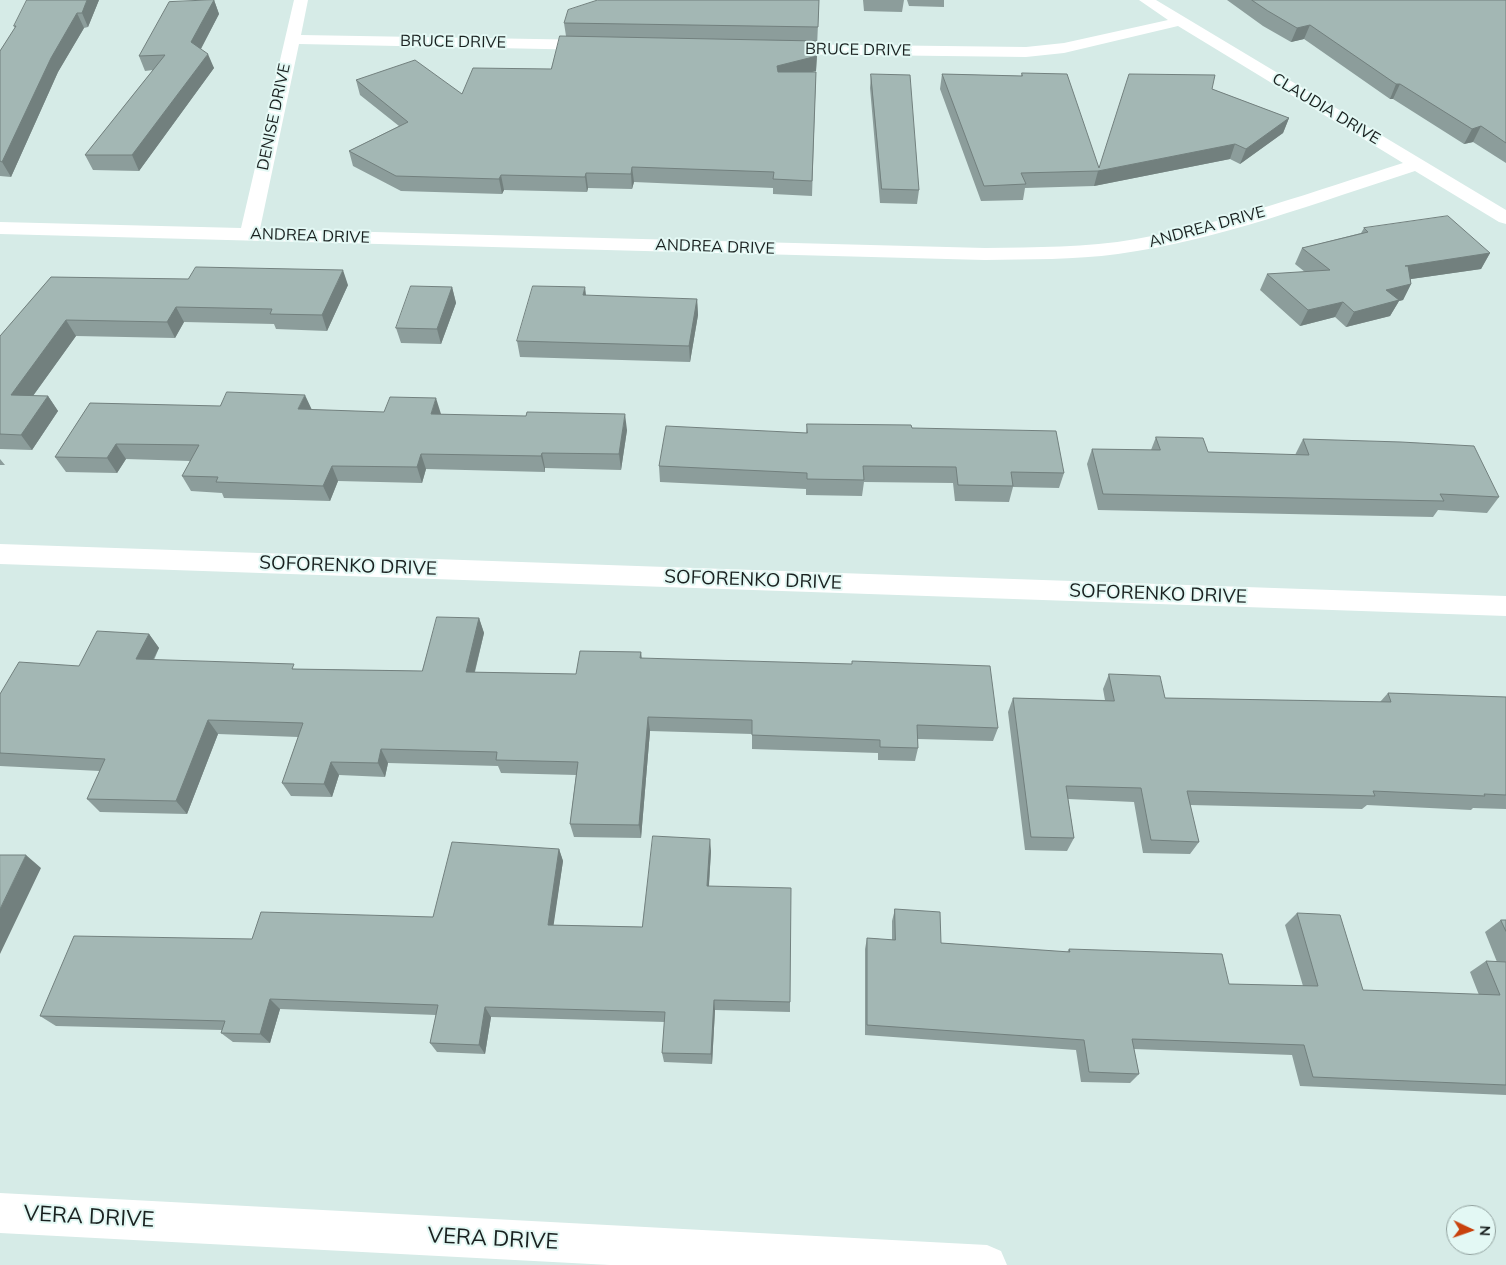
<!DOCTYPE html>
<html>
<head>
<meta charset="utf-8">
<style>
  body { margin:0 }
  #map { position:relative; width:1506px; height:1265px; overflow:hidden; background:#d6ebe7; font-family:Mulish,sans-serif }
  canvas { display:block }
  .north { position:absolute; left:1446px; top:1205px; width:50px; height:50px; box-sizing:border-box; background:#e3f8f4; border:1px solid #92a29f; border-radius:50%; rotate:93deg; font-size:14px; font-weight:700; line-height:20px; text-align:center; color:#19201f }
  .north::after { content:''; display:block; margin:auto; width:18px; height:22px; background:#c8410c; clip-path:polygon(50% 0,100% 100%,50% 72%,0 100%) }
</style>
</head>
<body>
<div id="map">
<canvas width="1506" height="1265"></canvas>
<div class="north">N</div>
</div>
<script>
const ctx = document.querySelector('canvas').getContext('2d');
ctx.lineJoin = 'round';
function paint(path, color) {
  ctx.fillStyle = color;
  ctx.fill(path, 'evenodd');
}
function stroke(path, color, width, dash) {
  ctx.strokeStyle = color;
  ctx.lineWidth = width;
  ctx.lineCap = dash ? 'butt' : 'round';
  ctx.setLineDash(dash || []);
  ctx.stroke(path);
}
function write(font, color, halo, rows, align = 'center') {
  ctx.font = font + ' Mulish,sans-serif';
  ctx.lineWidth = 4;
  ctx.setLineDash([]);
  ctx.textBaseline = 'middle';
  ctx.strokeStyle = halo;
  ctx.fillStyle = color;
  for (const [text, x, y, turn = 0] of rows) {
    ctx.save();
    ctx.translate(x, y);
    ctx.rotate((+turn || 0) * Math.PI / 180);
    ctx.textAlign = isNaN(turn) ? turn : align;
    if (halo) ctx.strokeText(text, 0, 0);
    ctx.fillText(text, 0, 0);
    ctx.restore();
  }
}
paint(new Path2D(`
  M294,0H308L301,35L594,40L600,42L602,45L600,48L594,50L299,44L260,229L985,248C1036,247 1086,248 1136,239C1227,223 1315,191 1403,163L1178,26L1064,53L1026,57L780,54L774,52L772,49L774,46L780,44L1026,47L1064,43L1168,20L1139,0H1156L1506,210V224L1499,222L1415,171C1318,202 1220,240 1118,254C1074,260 1029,259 985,260L0,234V222L241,228Z
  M0,544L1506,596V616L0,564Z
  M0,1193L987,1245L1001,1251L1007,1265H610L0,1233Z`), '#fff');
paint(new Path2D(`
  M99,0L88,27L84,28L58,72L11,177L0,176V51L15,28L14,26Z
  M214,0L219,14L201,49L214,68L139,171L93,170L85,155L153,70L145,71L139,56Z
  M819,0L816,71L811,72H816L812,196L773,194V188L634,182L632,189L588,188L587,192L504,190L502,194L401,191L353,166L349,151L399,126L360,95L356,80L462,94L551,69L566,36L564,23Z
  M863,0H904L902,12L864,11Z
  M907,0H944V7L909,6Z
  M1227,0H1506V163L1473,142L1464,144L1393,99H1390L1304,39L1291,42L1263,26Z
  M1022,73L1099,168L1212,89L1289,118L1283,133L1240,164L1230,159L1094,186L1025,188L1023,200L981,201L940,89L942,74L1021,76Z
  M871,74L919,190L917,204L880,203L870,88Z
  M1364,228L1490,253L1481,269L1411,279V284L1403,300L1399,301L1390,316L1346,327L1335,317L1300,326L1260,290L1267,274L1305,272L1295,264L1302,248L1361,233Z
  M51,277L348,285L327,331L276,329L274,324L184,322L175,338L76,336L33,396H48L58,411L32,450L0,449V336Z
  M452,287L456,303L441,344L401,343L396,328Z
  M697,299L698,315L690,362L520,357L517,341Z
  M90,403L441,414L627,430L621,470L545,468V472L426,469L422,483L338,481L330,501L224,498L222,493L191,491L182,476L190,461L126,459L117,473L66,472L55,457Z
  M807,424L912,428L1064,473L1059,488L1013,487L1009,502L955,501L953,483L864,482L862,496L806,495V489L660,482L659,466L806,433Z
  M1156,437L1208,452L1295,455L1303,439L1499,497L1487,513L1438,510L1433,517L1098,510L1087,464L1092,449L1151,450Z
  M0,459L5,465H0Z
  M479,618L484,633L475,672L576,674L641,652L642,658L998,728L993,741L918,739V748L915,761L878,760V753L752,749V734L650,731L641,838L574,837L570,824L576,775L501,773L498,766L388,763L385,777L339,775L332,797L291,796L282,783L298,737L218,734L187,814L100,812L87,799L100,771L0,766V694L79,666L149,634L159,648L154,660L297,669L422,671Z
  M1109,674L1165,698L1380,702L1388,693L1506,697V809L1473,808L1471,810L1367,805L1362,809L1190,805L1199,842L1190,854L1143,853L1134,802L1068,799L1074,838L1067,851L1025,850L1008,712L1013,698L1105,700L1103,689Z
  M559,849L563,861L553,925L642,927L711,851L709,886L790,1002V1012L715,1010L712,1064L664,1062L662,1053L665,1022L491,1017L485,1054L437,1052L430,1043L436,1015L280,1009L270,1043L233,1042L221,1033L222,1030L56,1026L40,1016L252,939L433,917Z
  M895,909L941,943L1067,952L1069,949L1229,984L1303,986L1285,925L1297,913L1363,990L1479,995L1470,972L1486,961L1497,962L1485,932L1501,920H1506V1095L1300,1086L1292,1055L1134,1049L1139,1074L1130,1083L1081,1082L1076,1050L865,1035V949L867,938L892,940V921Z`), '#8c9d9b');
paint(new Path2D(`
  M87,0H99L88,27L82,13Z
  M214,0L219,14L197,56L191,42Z
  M77,13L84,28L58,72L11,177L2,162L51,58Z
  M1310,25L1304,39L1291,42L1297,28Z
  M208,54L214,68L139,171L132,155Z
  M817,56L816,71L777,81V66Z
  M1396,84H1400L1393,99H1390Z
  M1289,118L1283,133L1240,164L1246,149Z
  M1481,126L1473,142L1464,144L1472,129Z
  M1235,144L1230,159L1094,186L1098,171Z
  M632,167L634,182L632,189L631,174Z
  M586,173L588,188L587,192L585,177Z
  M501,175L504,190L502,194L499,179Z
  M1490,253L1481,269L1397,281L1405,266Z
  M343,270L348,285L327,331L322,315Z
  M1411,284L1403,300L1399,301L1390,316L1346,327L1354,312L1386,290Z
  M452,287L456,303L441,344L437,329Z
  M585,287L587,303L583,295Z
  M697,299L698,315L690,362L689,346Z
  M1343,302L1335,317L1300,326L1308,310Z
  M176,307L184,322L175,338L167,322Z
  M66,320L76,336L22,411L11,395Z
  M305,395L312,410L298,409Z
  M48,396L58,411L32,450L21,435Z
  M436,398L441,414H431Z
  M625,414L627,430L621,470L619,454Z
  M116,444L126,459L117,473L107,458Z
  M542,453L545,468V472L541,456Z
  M421,454L426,469L422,483L417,467Z
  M332,466L338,481L330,501L323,486Z
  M479,618L484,633L471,686L466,672Z
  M149,634L159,648L146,673L136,659Z
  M648,717L650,731L641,838L639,825Z
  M208,720L218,734L187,814L176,801Z
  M381,749L388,763L385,777L378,763Z
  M331,762L339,775L332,797L324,784Z
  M710,839L711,851L708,898L707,886Z
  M559,849L563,861L552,936L548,925Z
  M26,855L41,868L0,954V909Z
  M270,999L280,1009L270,1043L260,1034Z
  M714,1000L715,1010L712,1064L711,1054Z
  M485,1007L491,1017L485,1054L479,1045Z`), '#72807e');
const building = new Path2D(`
  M27,0H87L82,13H77L51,58L2,162L0,161V51L16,26H14Z
  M214,0L191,42L208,54L132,155H85L165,55L139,56L169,2Z
  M598,0H819L818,27L564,23L568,10Z
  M1252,0H1506V143L1481,126L1472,129L1400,84H1396L1310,25L1297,28L1268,11Z
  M560,36L817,41V56L777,66L778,72H816L812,181L773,179L774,172L632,167L631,174L586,173L585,177L501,175L499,179L396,176L349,151L408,122L356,80L415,60L462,94L473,68L551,69Z
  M1022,73L1067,74L1099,168L1129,74L1215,75L1212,89L1289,118L1246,149L1235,144L1098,171L1021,173L1026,184L984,186L942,74L1022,76Z
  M871,74L910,75L919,190L882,189Z
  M1448,216L1490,253L1405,266H1408L1411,284L1386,290L1399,300L1354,312L1343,302L1308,310L1267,274L1330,270L1302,248L1368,232L1364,228Z
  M196,267L343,270L322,315L270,314L272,309L176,307L167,322L66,320L11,395L48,396L21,435L0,434V336L51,277L188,279Z
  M411,286L452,287L437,329L396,328Z
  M533,286L585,287L583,295L697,299L689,346L517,341Z
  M227,392L305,395L298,409L384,412L390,397L436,398L431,414L526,416L527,412L625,414L619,454L542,453L541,456L421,454L417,467L332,466L323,486L216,482L218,477L182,476L199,445L116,444L107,458L55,457L90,403L220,406Z
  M807,424L911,425L912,428L1056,431L1064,473L1011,472L1013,486L958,485L956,467L863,466L864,480L807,479V473L659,466L666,426L807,433Z
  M1156,437L1203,438L1208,452L1309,455L1303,439L1401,442L1474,446L1499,497L1440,494L1444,501L1103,494L1092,449L1160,450Z
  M437,617L479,618L466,672L576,674L580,651L641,652L640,658L852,664V661L990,666L998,728L917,725L918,748L880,747V740L752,735V720L648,717L639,825L570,824L578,762L496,760L497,752L381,749L378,763L331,762L324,784L282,783L303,723L208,720L176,801L87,799L105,759L0,753V694L19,662L79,666L97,631L149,634L136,659L294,664L292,669L422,671Z
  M1109,674L1160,676L1165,698L1391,702L1388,693L1506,697V795L1484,794L1485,796L1373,791L1375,796L1187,791L1199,842L1151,840L1141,788L1066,786L1074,838L1031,837L1013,698L1114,701Z
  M653,836L710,839L707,886L791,888L790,1002L714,1000L711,1054L662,1053L665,1012L485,1007L479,1045L430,1043L438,1005L270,999L260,1034L221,1033L225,1021L40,1016L74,936L252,939L261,912L433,917L452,842L559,849L548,925L642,927Z
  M0,855H26L0,909Z
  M895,909L940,912L941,943L1070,952L1069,949L1222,954L1229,984L1318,986L1297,913L1340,915L1363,990L1500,995L1486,961L1506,962V1085L1313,1077L1304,1045L1132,1039L1139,1074L1089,1072L1084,1040L867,1025V938L895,940Z
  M1501,920H1506V931Z`);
paint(building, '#a3b7b4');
stroke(building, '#72807e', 1);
write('16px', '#19201f', '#e3f8f4', [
  ["BRUCE DRIVE",453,42,1],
  ["BRUCE DRIVE",858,50,1],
  ["CLAUDIA DRIVE",1326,109,31],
  ["DENISE DRIVE",274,117,-78],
  ["ANDREA DRIVE",1207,227,-15],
  ["ANDREA DRIVE",310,236,2],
  ["ANDREA DRIVE",715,247,2]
]);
write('19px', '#19201f', '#e3f8f4', [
  ["SOFORENKO DRIVE",348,566,2],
  ["SOFORENKO DRIVE",753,580,2],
  ["SOFORENKO DRIVE",1158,594,2]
]);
write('22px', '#19201f', '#e3f8f4', [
  ["VERA DRIVE",89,1217,3],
  ["VERA DRIVE",493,1239,3]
]);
</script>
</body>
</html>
